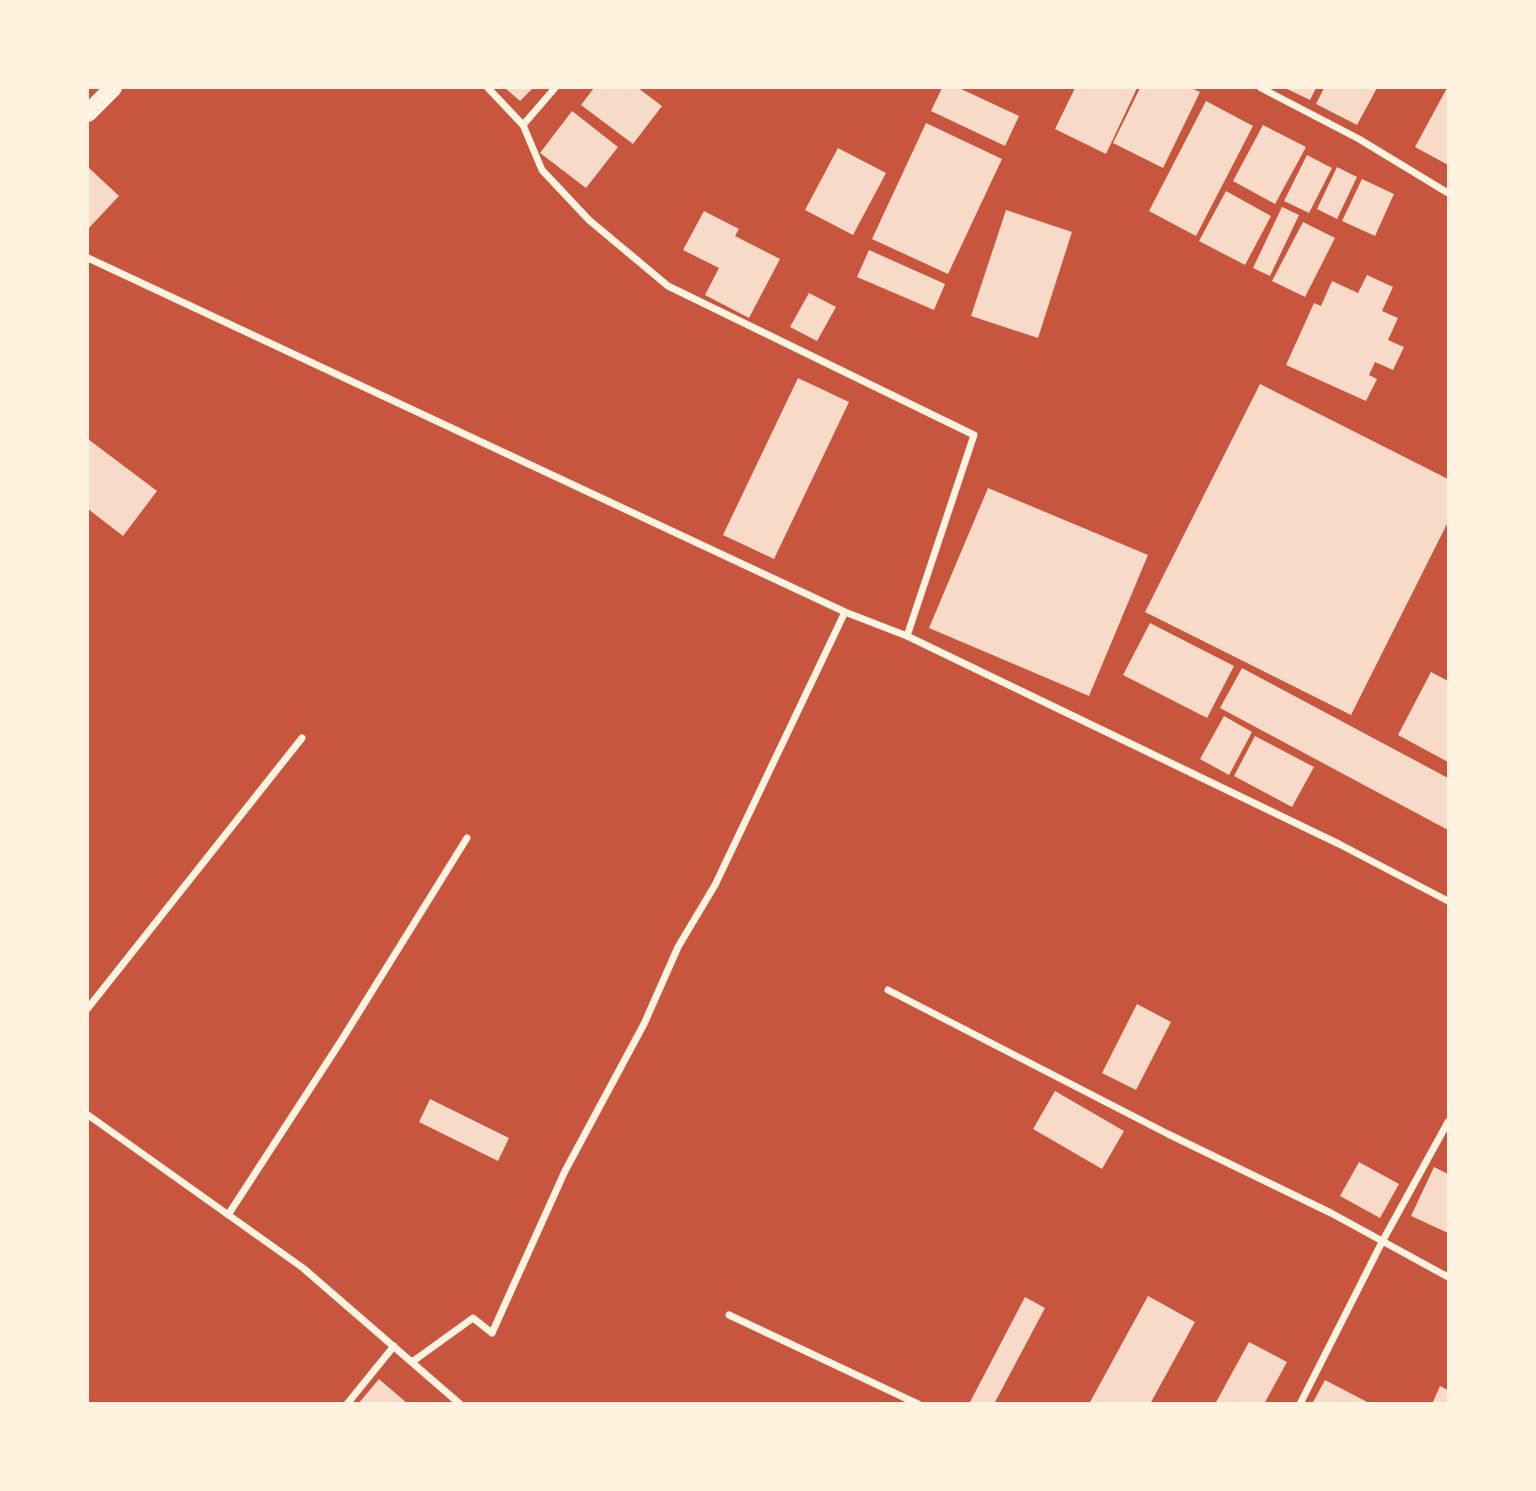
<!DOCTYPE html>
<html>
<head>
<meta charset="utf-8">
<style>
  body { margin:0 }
  #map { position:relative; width:1536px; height:1491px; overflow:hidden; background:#c8553d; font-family:"Varela Round",sans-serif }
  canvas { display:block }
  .frame { position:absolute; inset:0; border:89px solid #fff3e0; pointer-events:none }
</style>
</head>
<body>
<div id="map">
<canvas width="1536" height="1491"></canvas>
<div class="frame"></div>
</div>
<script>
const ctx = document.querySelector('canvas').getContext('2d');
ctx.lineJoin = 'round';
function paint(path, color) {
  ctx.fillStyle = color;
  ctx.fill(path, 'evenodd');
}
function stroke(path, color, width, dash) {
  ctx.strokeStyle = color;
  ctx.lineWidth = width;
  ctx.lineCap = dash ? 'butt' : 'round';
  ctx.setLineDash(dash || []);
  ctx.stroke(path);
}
paint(new Path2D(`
  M505,88H533L520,101Z
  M594,88H638L662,106L633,144L581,105Z
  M942,88H959L1019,116L1005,146L931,111Z
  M1075,88H1137L1106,154L1055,129Z
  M1140,88H1191L1200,92L1163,168L1113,143Z
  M1285,88H1316L1310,100Z
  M1324,88H1377L1357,125L1316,104Z
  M1447,88H1448V165L1415,147Z
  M1206,101L1253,126L1196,236L1149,211Z
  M572,111L618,147L586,188L540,153Z
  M926,123L1002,159L948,274L872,239Z
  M1263,125L1306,147L1275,204L1233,181Z
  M838,148L886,173L853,235L805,210Z
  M1307,155L1332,168L1309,213L1284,201Z
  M88,167L119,196L88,229Z
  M1337,167L1357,177L1337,219L1317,209Z
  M1362,179L1394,194L1375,236L1342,221Z
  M1226,191L1271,216L1245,265L1199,241Z
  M1282,207L1299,215L1270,276L1253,268Z
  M1006,210L1072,232L1038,338L971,316Z
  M704,211L739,229L735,236L780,259L749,318L705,295L719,268L683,250Z
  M1303,222L1335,238L1305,297L1272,281Z
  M869,250L945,284L934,310L857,277Z
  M1367,275L1393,287L1382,311L1398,318L1388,340L1404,347L1393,370L1375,362L1369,375L1377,379L1366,401L1286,365L1314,303L1321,306L1332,281L1358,293Z
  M809,293L836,307L817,341L790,327Z
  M798,378L849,402L774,559L723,535Z
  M1260,384L1448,479V522L1351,715L1145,612Z
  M88,439L157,491L123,536L88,509Z
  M988,488L1148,555L1089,696L929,628Z
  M1150,623L1234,666L1207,718L1123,675Z
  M1242,668L1448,778V830L1220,708Z
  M1431,672L1448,681V762L1398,735Z
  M1224,716L1252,732L1229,775L1200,759Z
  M1255,736L1314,767L1292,807L1234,776Z
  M1137,1004L1171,1022L1136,1090L1102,1073Z
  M1055,1091L1124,1131L1102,1169L1033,1129Z
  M430,1099L509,1138L498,1161L419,1122Z
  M1359,1162L1399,1184L1380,1218L1340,1196Z
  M1434,1167L1448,1174V1233L1411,1216Z
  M1148,1296L1195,1322L1150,1404H1089Z
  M1025,1297L1045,1308L994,1404H969Z
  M1249,1342L1287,1362L1264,1404H1215Z
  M379,1379L408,1404H358Z
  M1325,1380L1371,1404H1312Z
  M1440,1386L1448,1390V1404H1432Z`), '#f7dbc8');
stroke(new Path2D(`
  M488,88L523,125L542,170L589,220L668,286L974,435L907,636
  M1261,88L1359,139L1448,193
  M523,125L555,88
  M88,258L845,612L907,636L1339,844L1448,901
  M888,990L1168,1134L1331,1213L1448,1277
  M88,1008L302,738
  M88,1115L303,1268L460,1404
  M228,1215L341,1041L467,838
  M729,1315L918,1404
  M412,1362L473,1318L492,1333L565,1171L644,1024L678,947L715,885L845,612
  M347,1404L394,1346
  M1300,1404L1382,1242L1448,1122`), '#fff3e0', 7);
stroke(new Path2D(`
  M88,113L113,88`), '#fff3e0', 18);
</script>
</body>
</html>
